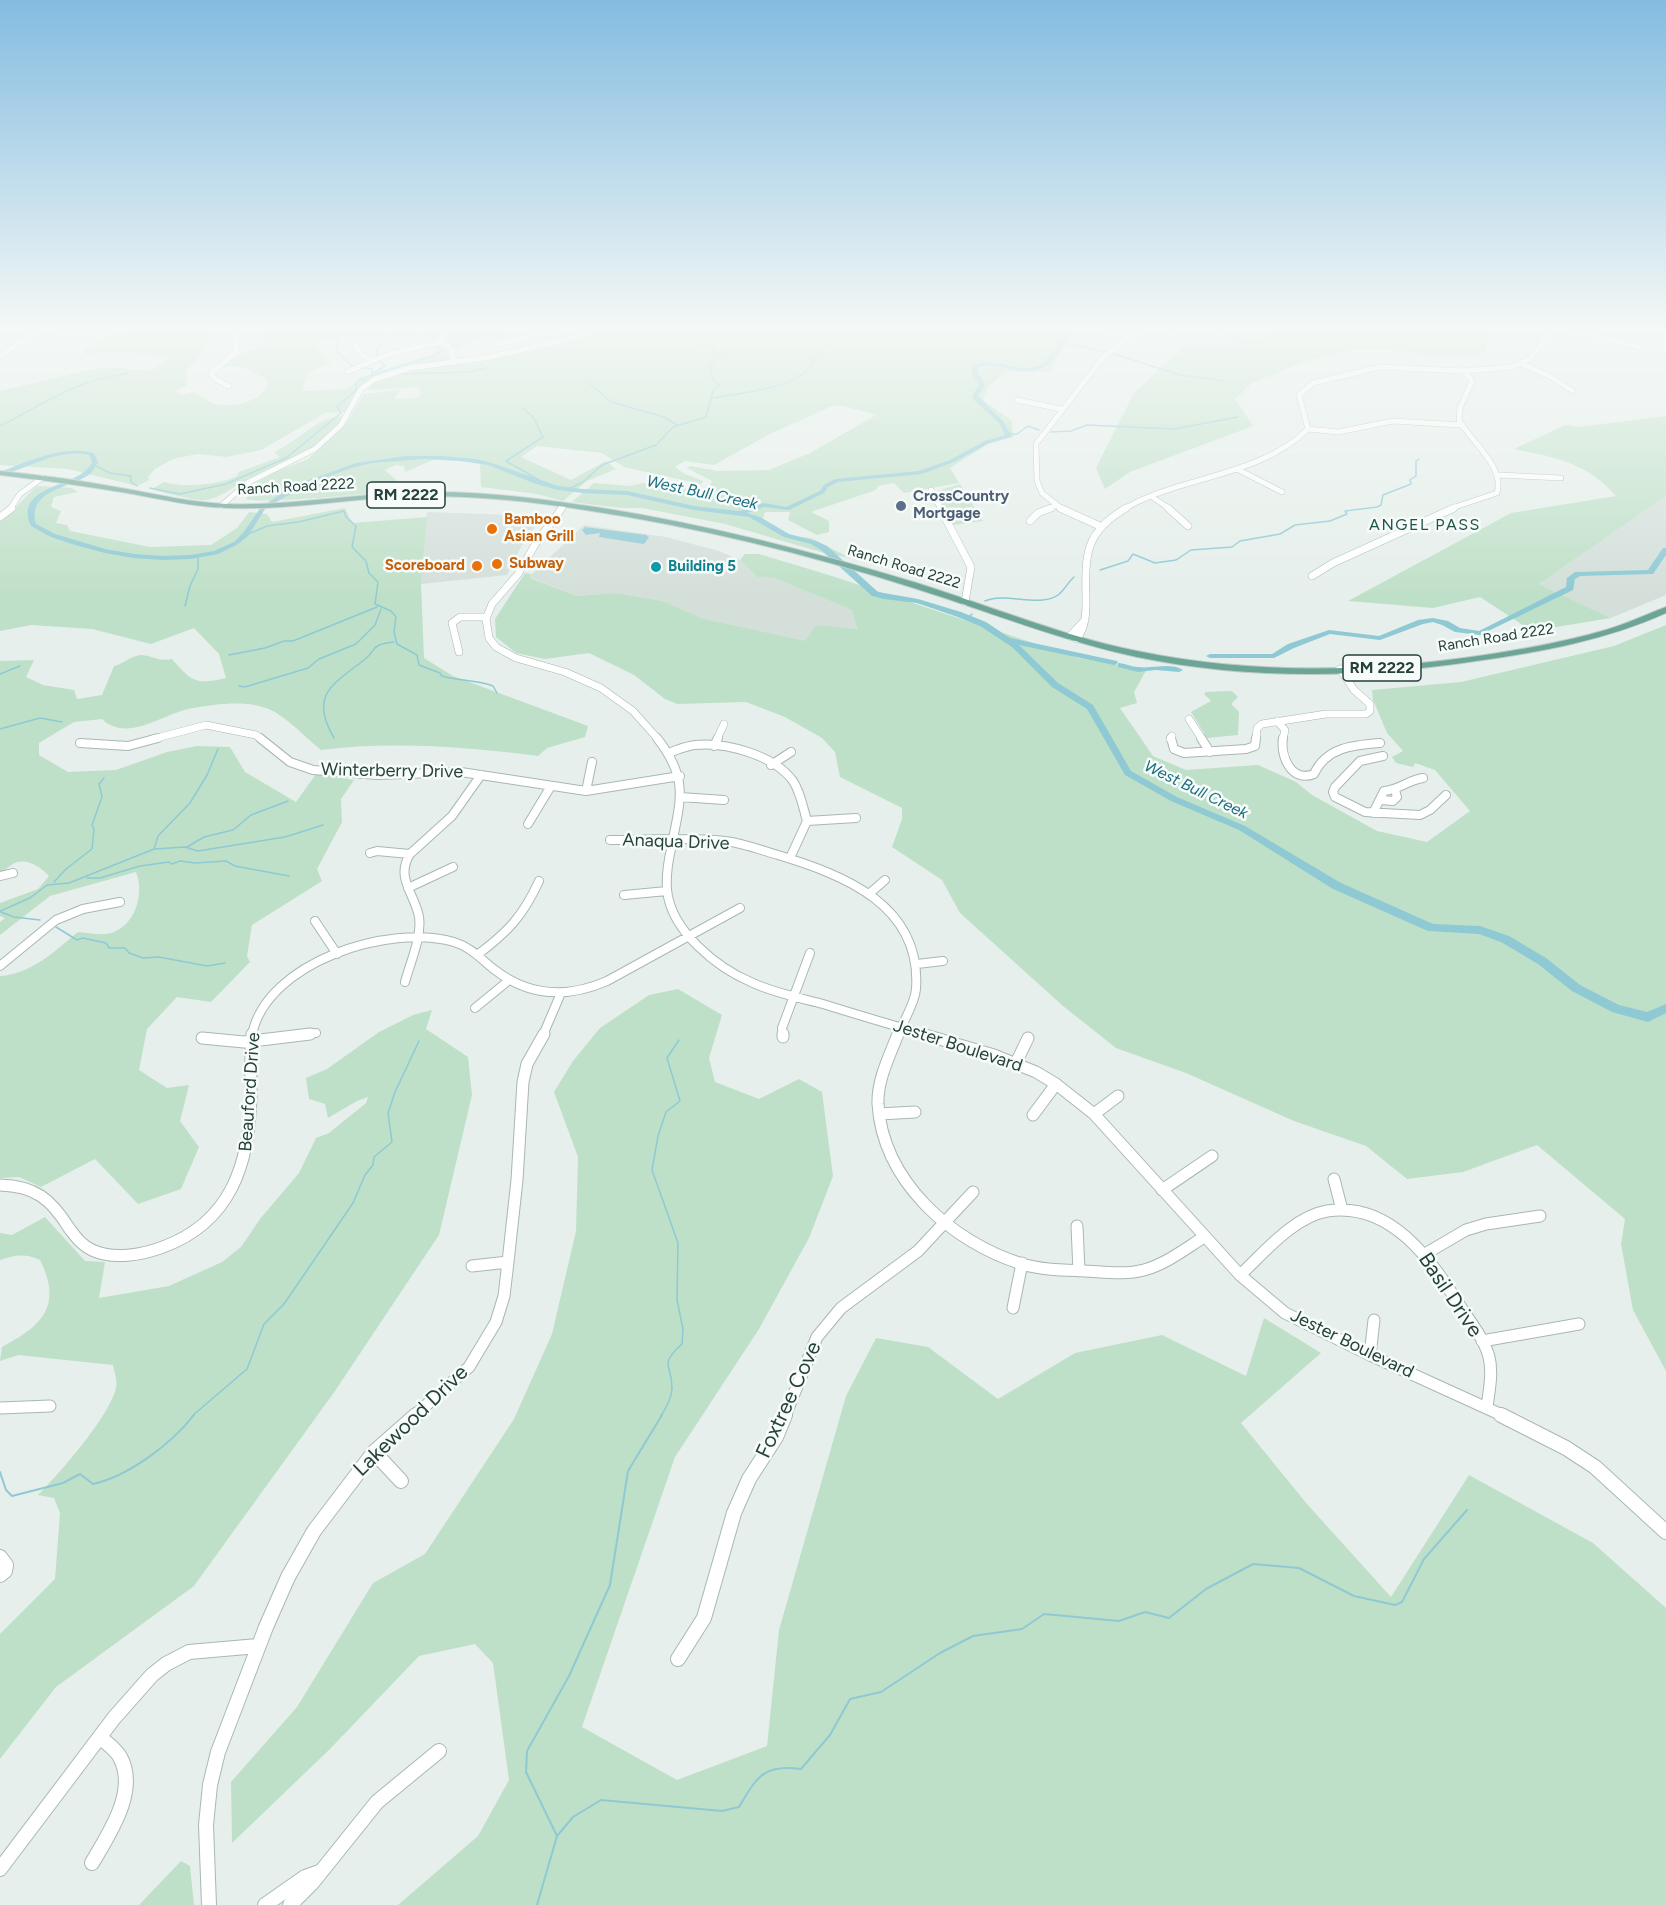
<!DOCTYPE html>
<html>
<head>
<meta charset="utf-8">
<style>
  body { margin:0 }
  canvas { display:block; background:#e6efeb }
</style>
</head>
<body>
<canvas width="1666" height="1905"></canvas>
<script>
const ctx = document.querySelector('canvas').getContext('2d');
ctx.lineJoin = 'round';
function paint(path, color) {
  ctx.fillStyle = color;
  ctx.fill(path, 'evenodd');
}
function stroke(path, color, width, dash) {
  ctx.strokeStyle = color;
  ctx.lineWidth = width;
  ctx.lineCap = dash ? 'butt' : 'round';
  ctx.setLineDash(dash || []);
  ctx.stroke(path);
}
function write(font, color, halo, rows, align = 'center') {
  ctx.font = font + ' Figtree,sans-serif';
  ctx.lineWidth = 5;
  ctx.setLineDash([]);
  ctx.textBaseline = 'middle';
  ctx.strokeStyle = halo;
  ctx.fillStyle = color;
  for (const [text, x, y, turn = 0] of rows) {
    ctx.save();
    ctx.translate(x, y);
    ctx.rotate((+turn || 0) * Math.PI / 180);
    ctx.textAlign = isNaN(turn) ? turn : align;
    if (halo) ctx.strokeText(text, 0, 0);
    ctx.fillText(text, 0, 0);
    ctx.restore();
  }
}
paint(new Path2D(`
  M1666,496V595L1611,618L1539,584Z
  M427,512L543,516L522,545L507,575L421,584Z
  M584,525L666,537L719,551L740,560L757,577L774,578L852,610L857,630L816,625L805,642L704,619L663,601L615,593L577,596L529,577Z`), '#d4dfda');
paint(new Path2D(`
  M136,330H215L196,360L186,371L187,385L176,391L182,395L194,392C200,395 208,403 215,404C233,408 265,402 268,381C254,369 238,364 220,367L241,353L263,346L264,330H443L437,335L438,342L430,344L425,332L397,336L392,333C371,334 331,332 315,346L331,363L308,372L302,391L347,389L359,380L391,367L435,354L431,346L438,344L446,349L449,361C422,364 385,365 363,384C355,392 350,403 345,412L325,413L261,450L227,457L197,454L173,459L155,469L148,477L149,480L137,486L68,469L0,465V391L93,369L119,368L150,371L173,356L116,352L83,355L86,348L94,347L102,337Z
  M452,330H518C502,334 465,337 458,352L446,338Z
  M600,330H1081C1065,337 1058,357 1051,372H1004L987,388L983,400L1012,421L1013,437L988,444L950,468L959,483L904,493L894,483L878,486L876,490L811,512L829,521V532L817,535L788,520L790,512H765L763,519L791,536L811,538L850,558L824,553L725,524L642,508H621L572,502L594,483L631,486L642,483L699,489L710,486L712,481L687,468L691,466L717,471L769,470L810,453L876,415L843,406H832L770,434L714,465L685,461L675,467L685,474L703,481L701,484L624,467L602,453L537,446L521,457L571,480L606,461L616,469L587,481L563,501L537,494L481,487L480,463L440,457L405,472L404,466L396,465L385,470L407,490C385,492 256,505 246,499L251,492L244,490L275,472L308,459L345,425L364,394L399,390L395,399L419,398L421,392L418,387L368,390L376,381L411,369L471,363Z
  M1275,330H1494L1491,331L1485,352L1480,355L1438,356L1382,349H1356L1303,362L1252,383L1235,399L1253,426L1130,472L1105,489L1096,468L1134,393L1186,344C1221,345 1243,343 1275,330Z
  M343,416C324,451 284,459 252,477C237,484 223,497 206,500C199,501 161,493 152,489L164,482C183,488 219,485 237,476L239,472L280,457L274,452C298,441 317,417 343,416Z
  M1666,416V496L1539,584L1611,618L1532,631L1480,597L1433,608L1348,601L1511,513L1616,496C1586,462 1556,458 1514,449L1565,425L1579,427Z
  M960,484L983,521L953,525L937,491Z
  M37,486L72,488L78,492L54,497L51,507L61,511L56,523L67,525L70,531L150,547L211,545L237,528L249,512L267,514L272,522L345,508L352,523L427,517L421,584L424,658L453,676L588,726L585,737L547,748L538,756C466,747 392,741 321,750C306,738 284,714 266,708C246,700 214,704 193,708C165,712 128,744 102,719L74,722L39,743V755L68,772L116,770L167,752L197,746L230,747L245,772L296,802L316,774L354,780L341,799L342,822L317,869L322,881L252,925L247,956L250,962L211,1002L177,997L147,1029L139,1070L167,1088L189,1085L180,1121L199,1147L181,1189L138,1204L95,1159L41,1187L19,1177L0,1178V976C31,974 55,951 78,932C90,933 105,937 116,931C137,921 144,891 136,872L50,896L0,935V922L5,918L0,916V903L38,889L49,876C42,868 29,859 17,862C11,864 6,870 0,872V661L34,660L26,677L43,685L74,690L77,699L102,695L114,666C124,664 131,655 142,655C153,656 160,662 172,659C192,682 196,685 226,678L219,654L194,628L151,644L92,629L31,625L0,631V520C15,511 24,497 37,486Z
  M745,554H759L832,576L1078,658L1147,669L1134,692L1137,703L1120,708L1153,756L1186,770L1258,765L1296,782L1312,795L1377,831L1427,842L1470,811L1435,770L1415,763L1413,767L1396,763L1392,757L1403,751L1387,733L1373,700L1372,690L1461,682L1614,646L1666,625V1371L1633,1310L1621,1244L1625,1219L1537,1145L1463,1172L1407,1179L1366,1146L1294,1121L1186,1073L1116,1048L1063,1006L960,913L942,880L892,847L902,819V808L840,777L835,752L822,738L785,717L746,702L677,704L665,699L634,675L589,653L545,659L516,653L496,637L495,619L525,573L531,574L530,578L577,596L615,593L663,601L704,619L805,641L816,625L857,629L852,610L774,578L757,577L740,560Z
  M1232,691L1238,697L1231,704L1239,712L1238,735L1207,738L1191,712L1211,701L1204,694L1206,692Z
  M678,989L722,1015L709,1058L715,1082L759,1099L799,1079L822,1092L833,1176L809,1238L759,1329L675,1457L582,1727L677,1780L767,1746L779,1630L846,1396L876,1338L928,1347L998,1399L1075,1353L1162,1335L1246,1376L1264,1318L1321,1353L1241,1423L1307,1504L1391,1597L1469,1475L1593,1543L1666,1608V1905H398L478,1836L509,1780L493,1663L475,1644L419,1656L330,1749L232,1843L231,1782L297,1707L373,1583L425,1554L514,1419L552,1334L576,1231L578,1157L554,1092L573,1061L600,1028L649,995Z
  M432,1010L426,1029L468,1057L472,1095L439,1235L335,1391L194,1586L56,1687L0,1759V1634L55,1579L60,1513L54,1498L38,1495C59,1474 109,1417 116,1388C118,1382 114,1371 113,1365L18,1355L0,1361L2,1347C42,1326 63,1306 40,1260C25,1253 15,1255 0,1260V1233L12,1235L45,1217L85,1261L105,1262L99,1298L169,1286L222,1262L241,1247L260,1219L299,1173L316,1138L329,1133L366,1103L368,1097L357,1101L328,1118L325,1104L309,1099L306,1078L327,1069L379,1032L413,1015Z
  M181,1861L190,1866L194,1905H139Z`), '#bfe0c8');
paint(new Path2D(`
  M585,527L646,535L649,537L644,544L599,537L600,533L586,535L582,530Z`), '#8ec9d4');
stroke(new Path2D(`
  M313,330L338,341L337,352L352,366
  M1004,330L1063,340
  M1170,330H1177
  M1218,330L1230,332L1231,337L1260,344
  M464,339L498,333L500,330
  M467,339L476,330
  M1061,342L1104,352
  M453,344V339L462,336L465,330
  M453,345L463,341
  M1114,354L1180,375L1224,381
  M378,356L376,351L381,344L378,342L380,330
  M363,368L372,369V374
  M372,374L385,366L380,361
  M401,374L469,372L486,368
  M360,380H368
  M589,383L611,402L664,417L677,425
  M712,398C738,393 809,389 814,357L841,332L839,330
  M523,408L533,417L543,437L506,461L553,488
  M0,426C29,412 56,393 87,383C100,379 115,376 128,373
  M1051,432L1071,431L1087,425L1174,429L1238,417
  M1009,434H1017L1028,426L1039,430
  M94,465L110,473L131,476V482L137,486
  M150,488L180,494L226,484L286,458L341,413L337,407L356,390V383L360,379L436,355L444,348
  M567,490L583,482L602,465L656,445L673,427L706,417L713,391L719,386L711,376L710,365L721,354L713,352L712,346L701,344L717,330
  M244,536L267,526L298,522L344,511L346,517L356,526L352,547L366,561L369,573L378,582L375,604L391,611L396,617L394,632L397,644L417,655L419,665L440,673L442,676C459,681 476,680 493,686L497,693
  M1100,570L1128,561L1133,554L1155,563L1176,560L1191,550L1232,547L1240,541L1280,534L1295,525L1330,521L1347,514L1345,511L1377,507L1381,505L1383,495L1411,484L1410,480L1416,476V461L1419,459
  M985,601C1007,592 1039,608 1058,595C1064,591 1068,582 1074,577
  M185,606L190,586L198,569V558
  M968,618L972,614
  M229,655L265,648L284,641H293L377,607
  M0,674L20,666
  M239,686L245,687L308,668L319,659L356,644L375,625L381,609
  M0,729L40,718L62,722
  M334,738C309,695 332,685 364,660C379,648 369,645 394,642
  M187,847L204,837L233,830L251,815L288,801
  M154,849L158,836L190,803L207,775L218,749
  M87,878H100L140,866L169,862L172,864L180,861L195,863L226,861L235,866L289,876
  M54,882L66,869L92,849L94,829L92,825L102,797L99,784L104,778
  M0,911L30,898L47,885L69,883L154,849L185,847L198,851L285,837L323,825
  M1,912L14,917L40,920
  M56,927L77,940L83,938L106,943L109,948H125L129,953L143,958L159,957L207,966L225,963
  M192,1416L247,1369L264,1324L284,1304L353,1203L365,1175L373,1165L374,1157L392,1142L388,1113L395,1092L419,1041
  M661,1416C666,1408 672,1398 672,1388C672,1363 658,1366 682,1344L683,1329L677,1300L678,1243L652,1170L658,1136L666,1112L680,1101L667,1058L679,1040`), '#8ec9d4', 1.5);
stroke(new Path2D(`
  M0,1472L6,1490L12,1496L63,1483L80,1474L93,1484C129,1476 171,1444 194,1415
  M557,1836L526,1772L527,1751L569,1676L610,1585L628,1471L662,1415
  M537,1905L557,1836L573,1817L601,1800L722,1811L739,1807C757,1777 763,1764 801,1769L830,1735L850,1699L881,1692L940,1653L973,1636L1022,1629L1044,1614L1119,1621L1145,1612L1169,1618L1206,1589L1253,1564L1299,1568L1354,1596L1395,1605L1402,1602L1424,1559L1467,1510`), '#8ec9d4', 2);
paint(new Path2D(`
  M1069,330H1074C1052,360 1049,379 1006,368C996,365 988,364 978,367V373L985,385L978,396L1003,421L1012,436L1011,437L989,443L954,462L922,474L838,482L828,487L824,493L789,510L764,507L747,513L760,517L789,534L816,541L827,546L878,592L918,599L961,612L986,622L1010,638L1117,661L1118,663L1114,665L1019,645L1058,683L1093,705L1131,771L1177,797L1245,826L1341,883L1433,924L1480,926L1509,936L1546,958L1580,985L1619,1005L1647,1012L1666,1004V1013L1648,1022L1612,1012L1572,991L1538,964L1501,942L1479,934L1428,931L1333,889L1239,830L1171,801L1125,775L1087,709L1052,687L1012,647L980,626L955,616L917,603L884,599L872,596L821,550L811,544L784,537L749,517L694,510L627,495L583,493L558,490L536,484L488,465L460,461L424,459L372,463L351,468L325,478L283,498L265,509L248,536L238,544L218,554L191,559L163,560L134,558L105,553L75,545L51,537L31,526C14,488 69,487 86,470C89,468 90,465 92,462L89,455C60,448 28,468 0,476V472C30,461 62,445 94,453L98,462C96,466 93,471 90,474C70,489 27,489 36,524L55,534L105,549L134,554L163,556L191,555L214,551L234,542L243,533L261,507L279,495L306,481L356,463L406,456H443L476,459L492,463L558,486L583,489L627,491L694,506L739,511L764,503L786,507L820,491L824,485L835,479L919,471L950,460L985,441L1005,435L999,423L975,401L972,396L979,385L972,373V366C996,353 1025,380 1046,361C1055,352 1061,340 1069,330Z
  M1663,548H1666V555L1653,574L1580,576L1575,579L1573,590L1480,635L1455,632L1442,625L1433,622L1423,624L1380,640L1330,634L1294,648L1274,658H1210L1206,656L1210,654H1272L1288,644L1329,630L1379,636L1418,620L1433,618L1448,621L1460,628L1479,631L1566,587L1567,578L1575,572L1648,570Z
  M1118,663C1125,663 1131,667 1138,667C1153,669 1170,662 1183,670L1179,672L1156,670L1138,672L1118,667Z`), '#8ec9d4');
const minorFar4 = new Path2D(`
  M20,330H53L92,336L130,330
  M446,330L440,339L451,349L454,363
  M1103,330L1129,337
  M1569,330L1641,348
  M355,345L362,355L372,360
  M495,345L556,330
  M0,356L38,330
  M1522,364L1549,376L1573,391
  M347,372L389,354L442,342
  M229,386L215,379L211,373L237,351L234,336L236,330
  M1017,400L1061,409
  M1308,429L1338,432L1393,421L1461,425
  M1237,469L1282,492
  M1499,475L1561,478
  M931,490L941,509
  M1152,497L1170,509
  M221,506L247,483L315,449L341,425L361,389L375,379L410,368L490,357L577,337L595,330
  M10,509L20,494L42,478
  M561,509L563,506
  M1047,509L1055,506
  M1062,509L1042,493L1037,481L1036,444L1105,355L1141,330
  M1124,509C1179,476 1260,477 1308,429L1299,395L1313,383L1380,367L1464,371L1511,367L1530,359L1552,330
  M1449,509L1497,493C1505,466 1471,442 1459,420L1460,408L1472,381L1464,371`);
const minorFar3 = new Path2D(`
  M562,508L536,543L518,574L492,604L486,619L489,638L496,647L516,658L565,672L601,688L633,711L658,739
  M940,508L971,567L965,602
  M1060,508L1102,527
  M1168,508L1188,526
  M0,517L12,508
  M1030,521L1038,513L1051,508
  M1312,576L1333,563L1454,508
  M1070,636L1085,620
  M1077,639C1086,626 1086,614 1086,599C1085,554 1085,532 1126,508
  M459,652L452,623L460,617H487
  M1189,719L1202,739
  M1277,721L1285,730L1283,739
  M153,739L206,725L256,735L261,739
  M717,739L724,724
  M1170,739L1172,736
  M1256,739L1257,728L1262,724L1326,714H1366L1370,711V704L1354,690L1340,669`);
const minorFar2 = new Path2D(`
  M260,738L290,762L313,770L378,775L461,772L586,791L680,776
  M657,738C690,780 680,801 671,849C668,862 666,876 667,890C671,931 717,968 753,983C775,993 800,998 823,1004C858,1015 892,1025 927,1035
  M1171,738L1174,749L1184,753L1246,749L1255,746L1256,738
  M1201,738L1210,752
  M1283,738C1280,757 1292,783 1314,774C1326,747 1354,745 1380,743
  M80,743L128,746L158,738
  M714,746L718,738
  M668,753C677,750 686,746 695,745C726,742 774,755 793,781C801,793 803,808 807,821L790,858
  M1383,756L1360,761L1335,787L1333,792L1335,797L1365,812L1420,815L1430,810L1446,795
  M771,765L791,752
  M586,791L592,762
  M680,797L724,800
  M1381,800L1393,801L1397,797L1395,790
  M1373,813L1384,791C1399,790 1408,780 1423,778
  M807,821L856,818
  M528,824L551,786
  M610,840C648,840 687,837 725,841C743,843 760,850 778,855C844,875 922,905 916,989C915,1004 903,1021 898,1035
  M370,853L377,851L410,854
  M0,876L13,873
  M408,888L453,867
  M870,893L885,880
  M624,895L667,891
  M315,921L337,954
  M477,955C508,932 523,916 539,881
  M917,964L943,961
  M0,966L56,920L83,909L120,902
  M405,982C410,963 422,937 419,917C415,894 395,878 410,854L452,816L481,775
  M475,1008L508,981
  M252,1035C266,962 390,923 454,942C471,947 482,960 495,970C530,997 568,998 607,981L740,908
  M300,1035L316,1033
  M543,1035L561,993
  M783,1035L782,1028L810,953`);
const minorFar1 = new Path2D(`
  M783,1034V1037
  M898,1034C890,1055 877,1080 878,1104C883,1181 951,1242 1022,1264C1042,1270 1064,1270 1085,1271C1105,1272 1125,1275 1144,1270C1166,1264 1185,1249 1204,1237
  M922,1034L994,1055L1036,1072L1056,1084L1094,1114L1240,1275L1285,1313L1370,1355L1504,1416
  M202,1038L244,1042L310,1034
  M1016,1063L1028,1038
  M879,1114L915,1112
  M1094,1114L1118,1096
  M1033,1115L1056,1084
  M1334,1179L1342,1210
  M0,1185C35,1186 51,1199 69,1228C76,1237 81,1245 92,1250C113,1260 142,1255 163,1247C231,1222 249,1164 251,1098C251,1076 250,1055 252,1034
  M1162,1190L1212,1156
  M1077,1226L1079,1271
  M1425,1254L1466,1230L1486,1224L1540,1216
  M472,1266L508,1262
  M1240,1275C1264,1253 1293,1217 1327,1211C1391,1201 1431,1260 1460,1306C1470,1322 1484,1338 1489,1357C1493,1373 1489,1391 1487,1407
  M1013,1308L1022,1263
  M1482,1341L1579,1324
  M1370,1355L1374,1320
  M0,1408L50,1406
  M414,1416L469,1367L496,1322L504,1296L508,1262L517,1180L523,1082L527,1064L544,1034
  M785,1416L817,1337L841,1308L918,1251L973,1192`);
const minor = new Path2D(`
  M1501,1415L1566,1448L1595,1467L1666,1532
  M374,1452L401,1481
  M0,1557L6,1565L5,1571L0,1575
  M678,1659L704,1618L734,1513L749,1479L776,1437L785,1415
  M92,1863C108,1835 139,1791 120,1757C116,1749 106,1743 100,1737
  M0,1869L114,1718L152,1675L166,1664L189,1652L258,1646
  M209,1905L206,1825L210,1785L218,1752L266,1627L288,1577L314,1531L374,1452L416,1415
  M265,1905L305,1877L319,1872
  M290,1905L312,1883L377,1802L439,1751`);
const major = new Path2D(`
  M0,471C42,475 85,481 127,489C160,495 194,503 228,504C293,506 358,493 424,492C483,491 543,499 602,508C709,525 814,552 917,583C990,606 1062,636 1137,651C1252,675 1370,672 1485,655C1524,649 1564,642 1602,631C1624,625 1645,615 1666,607V613C1606,640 1541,652 1476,661C1364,678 1248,680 1137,657C1062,641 990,612 917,589C808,554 698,527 585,510C523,500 461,494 398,497C341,500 285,510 228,508C194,507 160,499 127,493C85,486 42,480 0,475Z`);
stroke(minorFar4, '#a8b8b2', 6);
stroke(minorFar3, '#a8b8b2', 8);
stroke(minorFar2, '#a8b8b2', 10);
stroke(minorFar1, '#a8b8b2', 13);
stroke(minor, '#a8b8b2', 16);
stroke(major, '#c2cac8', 2);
stroke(minorFar4, '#fff', 5);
stroke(minorFar3, '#fff', 7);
stroke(minorFar2, '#fff', 8);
stroke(minorFar1, '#fff', 11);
stroke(minor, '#fff', 14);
paint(major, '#6aa596');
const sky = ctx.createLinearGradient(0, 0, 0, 596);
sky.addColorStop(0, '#84bce0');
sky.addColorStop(0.55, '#f4f8f6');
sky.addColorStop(1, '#f4f8f600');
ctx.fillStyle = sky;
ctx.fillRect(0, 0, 1666, 596);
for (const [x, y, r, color] of [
  [901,506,6,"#5c6f8a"],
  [492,529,6,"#e8710a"],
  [497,564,6,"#e8710a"],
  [477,566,6,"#e8710a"],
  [656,567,6,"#0f9aa8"]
]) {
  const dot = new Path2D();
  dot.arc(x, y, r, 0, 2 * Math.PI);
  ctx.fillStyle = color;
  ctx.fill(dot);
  stroke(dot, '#f7fbf9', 2);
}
write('15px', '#24423a', '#f7fbf9', [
  ["Ranch Road 2222",296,487,-3],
  ["Ranch Road 2222",904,567,17],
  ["Ranch Road 2222",1496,638,-9]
]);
write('bold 15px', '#4e5e75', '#f7fbf9', [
  ["CrossCountry",913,497],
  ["Mortgage",913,514]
], 'left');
write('bold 15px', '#c56008', '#f7fbf9', [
  ["Bamboo",504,520],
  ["Asian Grill",504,537],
  ["Subway",509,564],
  ["Scoreboard",465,566,"right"]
], 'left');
write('bold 15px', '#0d838f', '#f7fbf9', [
  ["Building 5",668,567]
], 'left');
write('italic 16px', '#1c6f80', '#f7fbf9', [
  ["West Bull Creek",702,493,12],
  ["West Bull Creek",1196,790,26]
]);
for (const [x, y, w] of [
  [406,495,78],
  [1382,668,78]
]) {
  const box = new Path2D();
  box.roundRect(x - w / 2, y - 13, w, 26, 4.5);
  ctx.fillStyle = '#f7fbf9';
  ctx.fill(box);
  stroke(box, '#24423a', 1.5);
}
write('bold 16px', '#24423a', null, [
  ["RM 2222",406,495],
  ["RM 2222",1382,668]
]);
ctx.letterSpacing = '1.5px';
write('16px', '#1f5548', '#f7fbf9', [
  ["ANGEL PASS",1425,525]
]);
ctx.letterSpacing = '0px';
write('18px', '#24423a', '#f7fbf9', [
  ["Winterberry Drive",392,771,1],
  ["Anaqua Drive",676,842,2],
  ["Jester Boulevard",958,1046,18],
  ["Beauford Drive",250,1092,-86],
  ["Jester Boulevard",1352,1344,26]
]);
write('21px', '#24423a', '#f7fbf9', [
  ["Basil Drive",1450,1295,56],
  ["Foxtree Cove",789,1400,-65],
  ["Lakewood Drive",411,1421,-44]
]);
</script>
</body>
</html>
